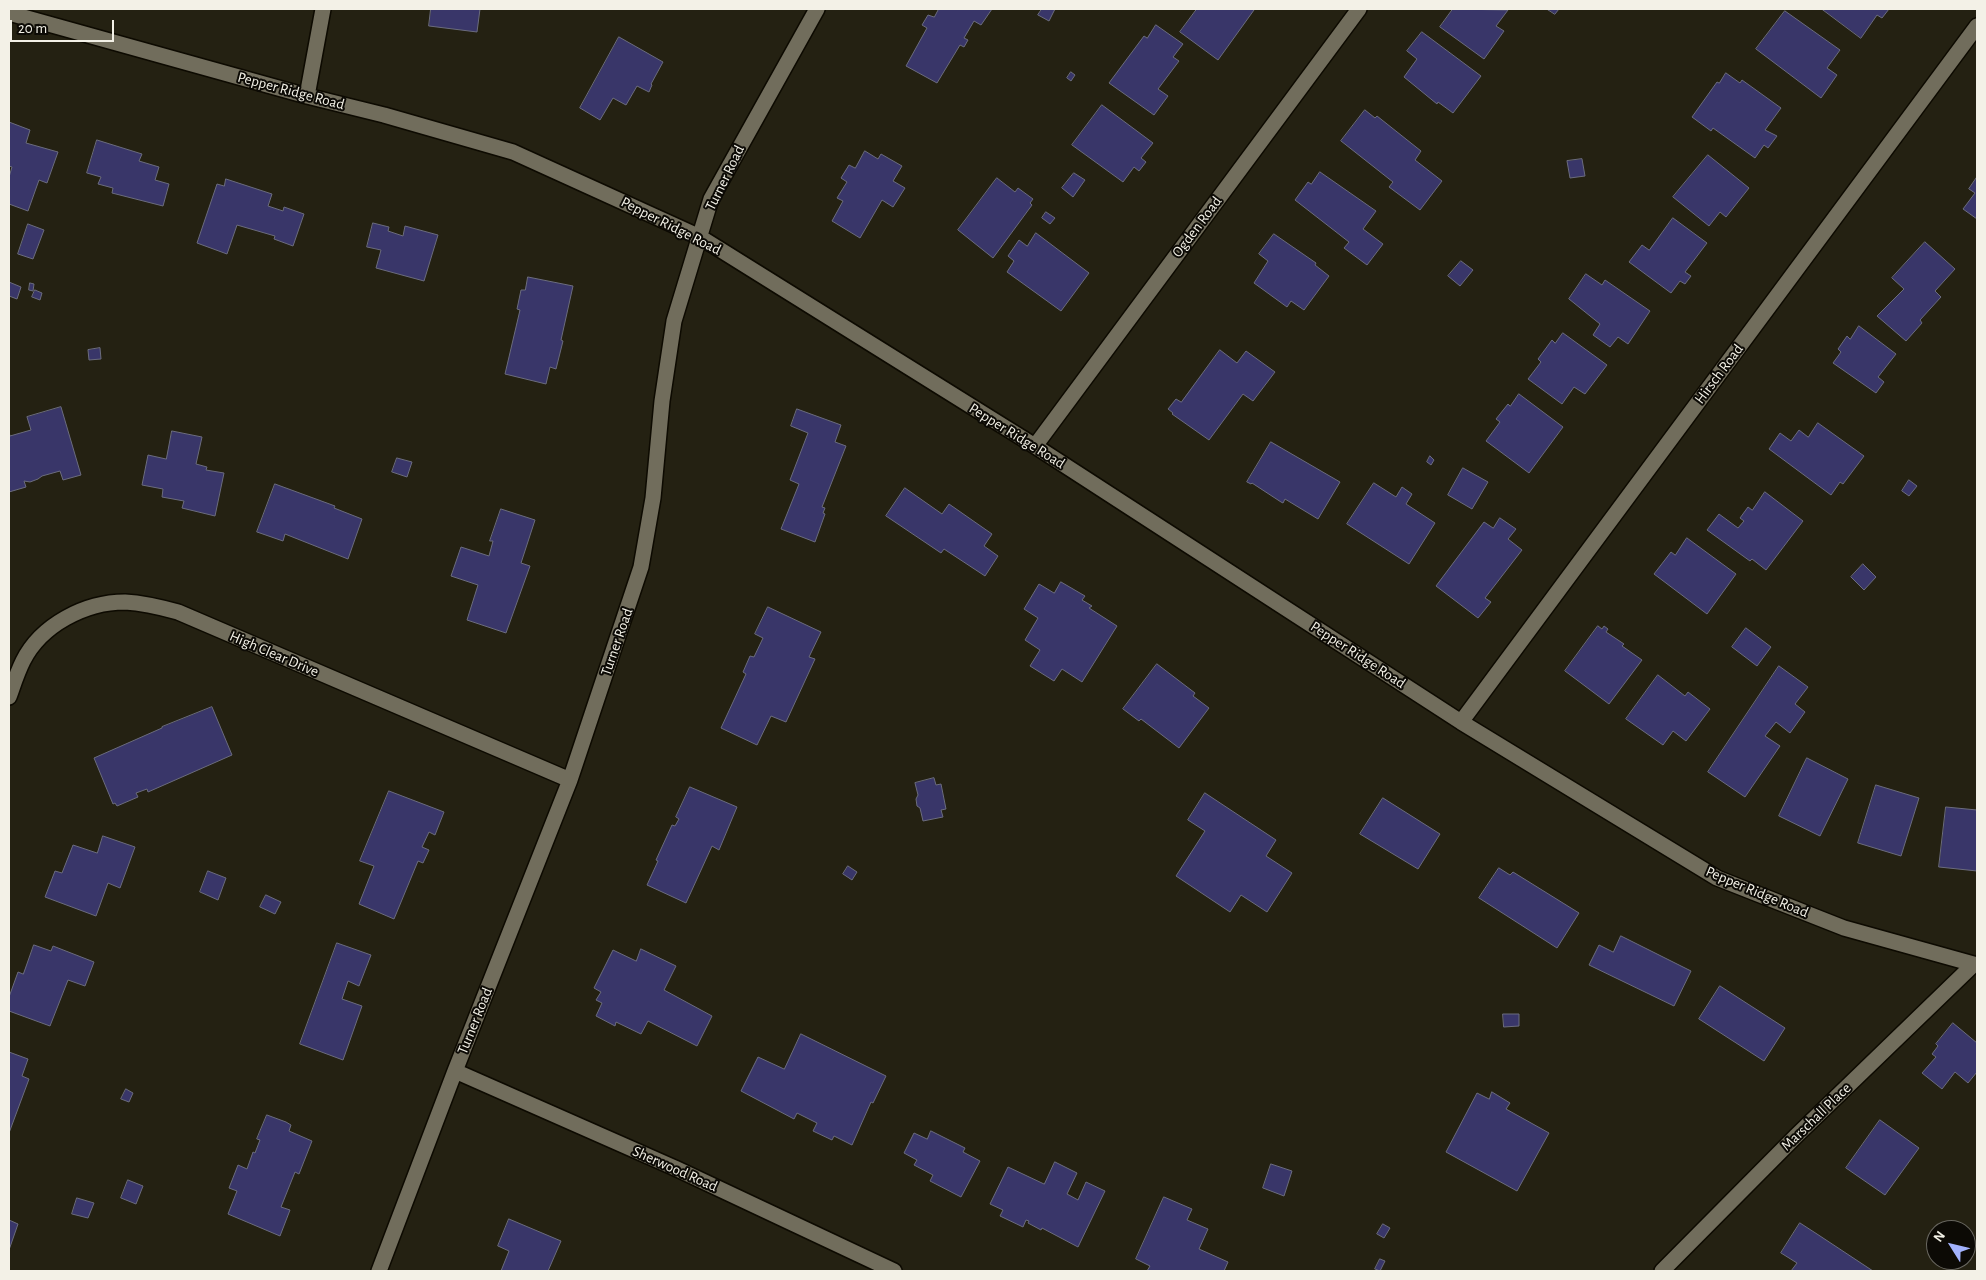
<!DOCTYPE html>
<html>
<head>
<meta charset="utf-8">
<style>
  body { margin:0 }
  #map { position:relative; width:1986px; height:1280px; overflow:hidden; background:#242112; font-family:"Alegreya Sans",sans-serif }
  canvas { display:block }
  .frame { position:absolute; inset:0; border:10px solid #f3f1e7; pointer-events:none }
  .north { position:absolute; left:1926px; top:1220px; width:50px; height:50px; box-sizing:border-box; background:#0c0a05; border:1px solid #68665f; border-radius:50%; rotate:306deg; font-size:14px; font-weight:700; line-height:20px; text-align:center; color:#f3f1e7 }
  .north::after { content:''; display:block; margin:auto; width:18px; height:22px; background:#a2b2fd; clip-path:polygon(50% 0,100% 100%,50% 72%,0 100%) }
  .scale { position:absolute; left:10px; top:20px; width:104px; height:22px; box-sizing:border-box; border:2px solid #f3f1e7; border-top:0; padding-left:6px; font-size:15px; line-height:18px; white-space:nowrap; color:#f3f1e7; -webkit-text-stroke:4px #0c0a05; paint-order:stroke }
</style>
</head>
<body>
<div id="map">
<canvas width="1986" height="1280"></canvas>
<div class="frame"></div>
<div class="north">N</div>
<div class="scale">20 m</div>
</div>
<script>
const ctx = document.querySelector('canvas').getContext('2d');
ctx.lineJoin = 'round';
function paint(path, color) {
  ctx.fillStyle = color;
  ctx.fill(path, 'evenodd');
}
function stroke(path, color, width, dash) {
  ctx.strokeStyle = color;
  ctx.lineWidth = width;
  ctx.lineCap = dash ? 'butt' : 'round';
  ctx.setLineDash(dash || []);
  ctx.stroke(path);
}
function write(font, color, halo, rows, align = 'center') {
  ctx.font = font + ' "Alegreya Sans",sans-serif';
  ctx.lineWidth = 4;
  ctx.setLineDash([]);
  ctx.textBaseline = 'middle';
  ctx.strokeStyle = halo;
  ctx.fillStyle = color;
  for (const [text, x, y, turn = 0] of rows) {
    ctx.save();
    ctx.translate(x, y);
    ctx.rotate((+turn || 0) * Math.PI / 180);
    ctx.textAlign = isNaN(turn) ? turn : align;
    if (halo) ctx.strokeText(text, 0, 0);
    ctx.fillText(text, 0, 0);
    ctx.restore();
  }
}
const building = new Path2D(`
  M431,9H480L477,32L429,26Z
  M939,9H992L981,25L974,21L964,38L968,40L964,47L960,45L937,83L906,66L927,28L922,25L928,15L934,17Z
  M1042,9H1055L1049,21L1038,15Z
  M1197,9H1253L1254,10L1218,60L1180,32Z
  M1453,9L1508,10L1496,26L1504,31L1484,59L1440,27Z
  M1547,9H1559L1555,14Z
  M1822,9H1889L1882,18L1877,15L1861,38Z
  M1785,11L1840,50L1827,68L1837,75L1821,98L1756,49Z
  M1156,25L1183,44L1173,57L1179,61L1158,89L1168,96L1154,115L1109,83L1144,36L1147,38Z
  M1422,32L1481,76L1453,113L1438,102L1437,104L1404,77L1417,59L1407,51Z
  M619,37L663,62L651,84L652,85L649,92L637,86L626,105L613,98L600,120L580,108Z
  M1071,72L1075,75L1071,81L1067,78Z
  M1726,73L1740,83L1742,80L1781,108L1765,130L1777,136L1768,148L1764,145L1755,158L1713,128L1711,131L1692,117L1717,82L1719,83Z
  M1102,105L1153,143L1141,158L1146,162L1139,171L1134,167L1123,182L1072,145Z
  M1365,110L1375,118L1377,116L1421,151L1415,160L1442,181L1420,210L1389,187L1393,182L1341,141Z
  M9,122L30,130L26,143L58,152L47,183L39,180L28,211L9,204V177L12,167L9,166Z
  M97,140L142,154L139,161L159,167L155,180L169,184L163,206L112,193L113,188L98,184L101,177L87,173Z
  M865,151L878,159L881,154L902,166L893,181L905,188L893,207L882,200L860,238L832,221L843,201L837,198L847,182L841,178L849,165L855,168Z
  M1708,155L1749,188L1726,217L1720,212L1709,226L1673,197Z
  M1582,159L1585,176L1570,178L1567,161Z
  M1320,172L1376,211L1363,229L1383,244L1367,265L1344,248L1349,242L1295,200L1308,182L1311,184Z
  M1074,173L1085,180L1073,197L1062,188Z
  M1977,177V219L1963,209L1975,193L1969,189Z
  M997,178L1015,192L1018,188L1033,199L1030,203L1032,205L993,258L958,230Z
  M226,179L272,194L268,206L283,211L284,207L304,214L293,246L274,239L275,236L237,225L227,254L197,243L217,184L224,186Z
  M1046,212L1055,218L1050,224L1042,218Z
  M1673,218L1707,243L1685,272L1691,276L1685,284L1680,281L1671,293L1629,262L1642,245L1649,250Z
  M373,223L389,227L388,231L403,236L405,226L438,235L424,281L376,268L381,250L367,247Z
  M28,224L44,230L33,259L18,254Z
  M1036,233L1089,273L1061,311L1007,272L1014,261L1008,256L1019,240L1027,246Z
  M1274,234L1316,263L1315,265L1329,276L1304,310L1291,301L1287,307L1254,283L1268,261L1259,254Z
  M1925,242L1955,269L1935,291L1941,297L1920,320L1922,323L1906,341L1877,316L1904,289L1892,278Z
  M1461,261L1473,270L1460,286L1448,276Z
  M1586,274L1602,285L1605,280L1650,311L1628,344L1618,337L1610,347L1593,335L1600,324L1569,299Z
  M528,277L573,286L561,340L563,341L556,369L550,367L546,384L505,374L520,310L517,309L521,290H525Z
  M9,282L21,287L17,299L9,296Z
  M30,283L34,284L33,291L29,290Z
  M35,290L42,293L40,300L32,297Z
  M1859,326L1896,354L1878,377L1884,382L1876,393L1833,363L1841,352L1838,349L1847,336L1850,339Z
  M1563,333L1607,365L1585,394L1574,387L1562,404L1528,379L1541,362L1538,359L1552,340L1555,343Z
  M100,348L101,359L89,360L88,350Z
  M1220,350L1237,363L1246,351L1275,372L1253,401L1243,394L1209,440L1172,414L1173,413L1168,409L1176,399L1181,402Z
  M1519,394L1563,427L1529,473L1486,441L1500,422L1496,419L1508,404L1510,406Z
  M61,407L81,475L63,480L60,471L42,476L38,479L30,482L24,481L26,487L9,492V432L10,436L31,430L27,417Z
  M797,409L841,425L835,442L846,446L822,507L825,508L823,513L825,514L815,542L781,529L799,484L790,480L808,433L791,426Z
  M1818,423L1864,456L1843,484L1840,482L1831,495L1769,449L1780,433L1791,441L1799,430L1808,437Z
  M172,431L202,437L196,464L207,467L206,470L224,473L215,516L182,508L184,501L162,497L163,489L142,485L148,455L166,459Z
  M1271,442L1340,482L1318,519L1285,499L1283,503L1281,502L1252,483L1251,484L1247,482Z
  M1430,456L1434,460L1431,465L1427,462Z
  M397,458L412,462L407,477L392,472Z
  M1463,468L1488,482L1472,509L1448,495Z
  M1909,480L1917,486L1909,496L1902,491Z
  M1374,483L1396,497L1402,487L1412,494L1406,504L1435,523L1409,564L1347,524Z
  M275,484L335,506L334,508L362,519L348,559L285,534L283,541L257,532Z
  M905,488L942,514L949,504L992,534L984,546L998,556L985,576L944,549L941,553L886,516Z
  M1765,492L1803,521L1766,570L1752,559L1750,561L1707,530L1719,514L1738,528L1744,521L1740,518L1748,507L1752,510Z
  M501,509L535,520L521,563L530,566L506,633L467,620L478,585L451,576L461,547L489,556L493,541H490Z
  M1500,518L1516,529L1508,539L1522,550L1485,598L1491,602L1478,618L1436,586L1484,522L1493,528Z
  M1687,538L1736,574L1707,614L1654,574L1671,552L1675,555Z
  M1863,564L1876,577L1864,590L1851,577Z
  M1061,582L1085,596L1082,600L1092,606L1089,608L1117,626L1082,682L1062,669L1054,681L1030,666L1040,650L1025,640L1038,618L1024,609L1039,584L1054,593Z
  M768,607L821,632L809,657L815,659L786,722L771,716L757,745L721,728L746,674L743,672L750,656L754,657L763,638L755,634Z
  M1598,626L1602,629L1604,626L1608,629L1606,632L1624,644L1622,646L1642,660L1609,704L1565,671Z
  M1746,628L1771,647L1757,666L1732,647Z
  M1157,664L1195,693L1193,696L1209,708L1179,748L1141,719L1139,721L1123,709Z
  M1779,666L1808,687L1795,704L1805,712L1790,733L1776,722L1765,736L1780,746L1745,797L1708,772Z
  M1658,675L1685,696L1688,692L1710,709L1686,741L1673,731L1663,745L1626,719Z
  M212,707L232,755L148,792L147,789L136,793L138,797L117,806L115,803L113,804L94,758L162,728V727Z
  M1807,758L1848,779L1820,836L1779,816Z
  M934,778L936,785L941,784L946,809L941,810L943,817L923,821L920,808L917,806L916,799L918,795L915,783Z
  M1876,785L1919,798L1901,856L1858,843Z
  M690,787L737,807L719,850L712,846L686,903L647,885L658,861L656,860L672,825L675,826L679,819L676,817Z
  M389,791L444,812L435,835L429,832L422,847L429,850L423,863L418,861L394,919L359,904L374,866L360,861Z
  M1205,793L1276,840L1266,856L1292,873L1267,912L1241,895L1230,912L1176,876L1205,831L1188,820Z
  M1383,798L1440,834L1418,869L1360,834Z
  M1946,807L1977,810V871L1939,867Z
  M103,836L135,847L120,888L108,883L96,916L45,897L55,871L62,873L73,845L97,853Z
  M848,866L857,872L852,880L843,874Z
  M1499,868L1510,875L1513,872L1579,913L1557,948L1479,898Z
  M208,871L226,878L218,900L200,892Z
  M266,895L281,902L275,914L260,907Z
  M1621,936L1691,971L1674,1006L1589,965L1599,945L1613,952Z
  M337,943L371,955L359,986L348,981L342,999L362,1006L343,1060L300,1044Z
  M34,945L51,951L53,946L94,962L85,986L68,980L50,1026L9,1011V997L18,972L23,974Z
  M641,949L676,966L664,990L712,1016L697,1046L648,1021L641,1034L616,1022L615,1026L596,1016L602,1003L596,1000L601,992L594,988L613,950L636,961Z
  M1720,986L1785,1028L1764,1061L1699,1019Z
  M1503,1014H1519V1026L1504,1027Z
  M1953,1023L1977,1043V1072L1968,1083L1955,1072L1942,1089L1922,1073L1936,1057L1932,1054L1938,1046L1936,1044Z
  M801,1034L886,1076L873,1103L871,1102L852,1145L834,1136L832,1140L813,1131L817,1123L797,1113L794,1119L741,1091L758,1057L784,1069Z
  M9,1052L28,1059L22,1076L29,1079L9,1133Z
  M126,1089L133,1093L129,1102L121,1099Z
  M1492,1092L1510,1103L1506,1109L1549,1133L1517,1191L1446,1152L1477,1093L1489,1099Z
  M267,1115L286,1122L291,1125L289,1131L312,1141L299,1174L295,1172L281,1207L290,1210L280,1236L228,1214L237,1191L229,1188L238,1165L247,1169L253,1152L255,1153L260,1140L257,1139Z
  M1880,1120L1919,1148L1885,1195L1846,1168Z
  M931,1131L965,1148L963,1152L980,1161L961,1197L930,1181L933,1175L914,1165L917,1160L904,1153L914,1133L927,1139Z
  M1055,1162L1077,1173L1067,1194L1078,1200L1086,1182L1105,1191L1078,1247L1042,1228L1041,1230L1028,1223L1029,1221L1026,1220L1023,1227L1000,1216L1003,1210L990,1204L1008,1167L1044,1184Z
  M1271,1164L1292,1171L1284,1196L1263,1188Z
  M128,1180L143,1186L136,1204L121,1198Z
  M1164,1197L1192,1209L1187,1220L1208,1229L1199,1249L1228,1262L1224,1271H1147L1150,1266L1136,1259Z
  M77,1198L94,1203L88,1218L72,1214Z
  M509,1219L561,1241L548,1271H501L509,1251L498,1246Z
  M9,1220L18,1224L9,1250Z
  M1800,1223L1817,1234L1873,1271H1791L1797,1263L1781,1253Z
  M1383,1224L1390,1228L1384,1238L1377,1234Z
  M1380,1259L1385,1261L1380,1271L1375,1269Z`);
paint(building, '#393669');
stroke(building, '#6b6c7d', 1);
const minor = new Path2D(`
  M9,13L307,96L384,115L513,152L700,237L1035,446L1461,722L1717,878L1844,928L1977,965
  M307,96L323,9
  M1035,446L1359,9
  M9,697C13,686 17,673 23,661C41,625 85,602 125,602C143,603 160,607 178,612L570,780
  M1461,722L1977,26
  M455,1071L675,1168L894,1271
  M379,1271L455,1071L570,780L641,567L653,498L662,401L674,321L711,199L817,9
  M1662,1271L1796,1136L1973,965`);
stroke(minor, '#0d0a01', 18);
stroke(minor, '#716d5c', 15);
write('15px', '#f3f1e7', '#0c0a05', [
  ["Pepper Ridge Road",291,91,15],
  ["Turner Road",725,178,-64],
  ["Pepper Ridge Road",671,226,27],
  ["Ogden Road",1197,227,-53],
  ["Hirsch Road",1719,374,-53],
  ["Pepper Ridge Road",1017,436,32],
  ["Turner Road",617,642,-71],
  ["High Clear Drive",274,654,23],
  ["Pepper Ridge Road",1358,655,33],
  ["Pepper Ridge Road",1757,892,23],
  ["Turner Road",475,1021,-68],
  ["Marschall Place",1816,1117,-44],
  ["Sherwood Road",675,1169,24]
]);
</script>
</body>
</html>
